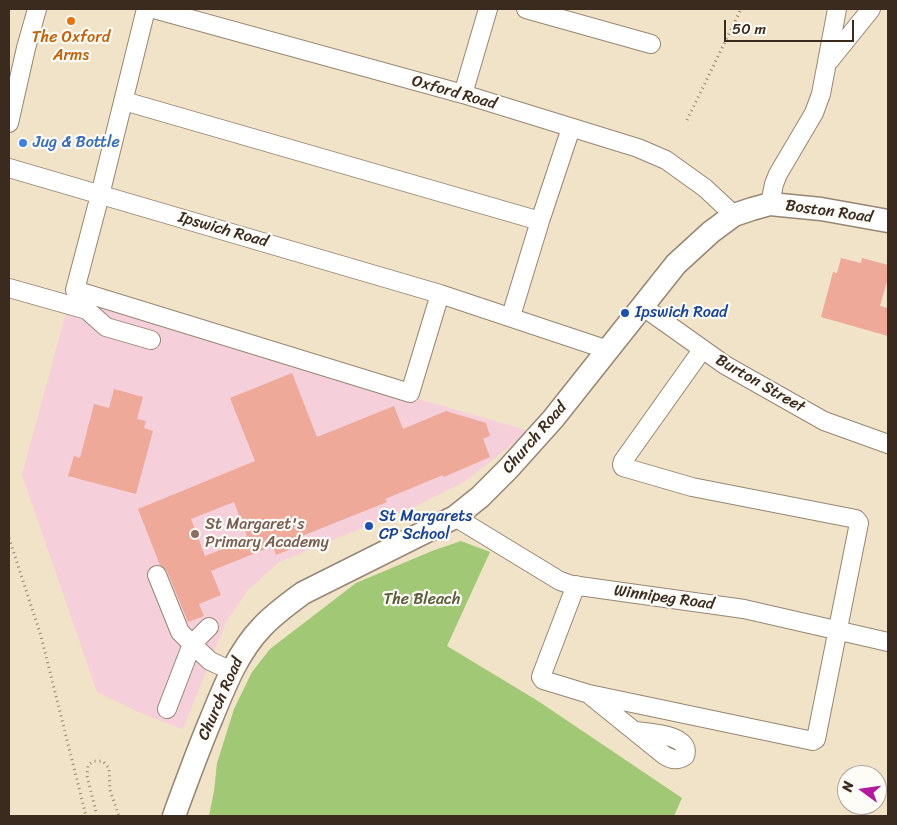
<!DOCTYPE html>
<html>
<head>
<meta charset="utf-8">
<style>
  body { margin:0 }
  #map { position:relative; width:897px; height:825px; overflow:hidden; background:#f1e3c7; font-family:Sriracha,sans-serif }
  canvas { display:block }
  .frame { position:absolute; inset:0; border:10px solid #3b2a1e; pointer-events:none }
  .north { position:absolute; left:837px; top:765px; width:50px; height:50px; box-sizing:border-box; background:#fdfcf7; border:1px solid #afa8a0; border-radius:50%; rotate:284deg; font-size:14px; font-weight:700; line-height:20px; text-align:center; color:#3b2a1e }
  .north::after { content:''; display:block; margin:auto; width:18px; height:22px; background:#b5179e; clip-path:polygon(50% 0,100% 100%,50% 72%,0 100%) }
  .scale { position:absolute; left:724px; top:20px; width:130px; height:22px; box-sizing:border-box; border:2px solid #3b2a1e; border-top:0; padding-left:6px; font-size:15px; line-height:18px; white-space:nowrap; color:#3b2a1e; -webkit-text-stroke:4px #fdfcf7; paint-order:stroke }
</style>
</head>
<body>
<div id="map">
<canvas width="897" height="825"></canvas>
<div class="frame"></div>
<div class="north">N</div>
<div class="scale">50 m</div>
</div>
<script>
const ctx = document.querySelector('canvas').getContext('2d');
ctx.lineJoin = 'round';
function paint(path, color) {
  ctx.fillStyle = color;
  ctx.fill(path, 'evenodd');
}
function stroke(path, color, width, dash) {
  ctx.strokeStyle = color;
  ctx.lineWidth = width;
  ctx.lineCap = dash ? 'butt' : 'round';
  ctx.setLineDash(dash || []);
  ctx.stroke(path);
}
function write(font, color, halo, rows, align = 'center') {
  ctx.font = font + ' Sriracha,sans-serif';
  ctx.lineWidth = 4.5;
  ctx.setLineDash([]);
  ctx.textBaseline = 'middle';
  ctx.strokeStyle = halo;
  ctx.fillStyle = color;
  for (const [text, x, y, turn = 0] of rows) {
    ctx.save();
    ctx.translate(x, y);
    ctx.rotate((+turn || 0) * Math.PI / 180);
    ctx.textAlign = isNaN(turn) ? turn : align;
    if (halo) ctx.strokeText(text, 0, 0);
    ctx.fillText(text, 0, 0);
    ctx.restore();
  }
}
paint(new Path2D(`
  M70,298L171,327L529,431L464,482L416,506L279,562L248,590L226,622L183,729L138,712L97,692L22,475Z`), '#f5cfda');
paint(new Path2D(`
  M461,541L490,552L447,646L538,701L682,798L674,816H209L214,791L217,763L234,709L252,672L270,649L356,583L432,551Z`), '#a1c975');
paint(new Path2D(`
  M841,258L861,263L862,258L888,265V278L880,306L888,308V336L821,317L833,272L837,273Z
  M292,373L317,437L394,406L403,429L446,411L486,423L490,436L483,439L490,457L444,477L443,475L385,499L387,502L302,536L305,543L276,555L273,546L211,571L221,595L199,604L204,616L188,622L167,571L160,565L138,509L255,461L230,398ZM234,502L248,539L205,556L191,519Z
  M114,389L143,397L137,419L146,421L144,428L153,431L136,494L68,476L74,456L80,458L94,404L109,408Z`), '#eea999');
const minor = new Path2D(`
  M146,9L100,195L75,290L410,393L440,294
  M154,9L463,94L638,148L666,160L705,188L734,215
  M526,9L651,44
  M830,60L871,9
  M463,94L488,9
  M124,101L540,221L511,316
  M9,123L26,48L37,9
  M9,168L440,294L608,350
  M770,204L774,184L778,174L814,113L821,94L837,9
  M540,221L571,128
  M9,288L87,310L106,327L151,340
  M642,306L725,365L824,421L888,444
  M455,517L560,581L572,585L744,609L888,642
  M157,575L180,632L192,644L167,709
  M576,585L542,674L541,677L543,680L589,694L813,741L816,739L859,523L856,519L692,487L623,467L622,465L623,461L702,350
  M209,627L192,644L210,661L232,671
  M591,696L664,755C672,760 677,761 685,756C692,734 649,733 635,731`);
const major = new Path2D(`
  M174,816C186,783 198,750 212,717C225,685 238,652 262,627C274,614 288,604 303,593L455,517L480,497L508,469L553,419L676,264L711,232L734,215L752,209L770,204L821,209L888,221`);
stroke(minor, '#968672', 20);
stroke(major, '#968672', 25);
stroke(new Path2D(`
  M687,120L741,9
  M9,538L41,636L86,816
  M97,816L87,776L88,765L94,761H103L109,768L110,790L119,816`), '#968672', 3, [1, 4]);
stroke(minor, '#fff', 18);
stroke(major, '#fff', 22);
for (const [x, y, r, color] of [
  [71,21,5,"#e8710a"],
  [23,143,5,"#3f7fe0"],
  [625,313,5,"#1a4fb4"],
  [369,526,5,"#1a4fb4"],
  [195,534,5,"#8d6e63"]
]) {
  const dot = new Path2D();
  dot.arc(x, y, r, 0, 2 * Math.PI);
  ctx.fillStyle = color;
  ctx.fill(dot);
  stroke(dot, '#fdfcf7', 2);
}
write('16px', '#c56008', '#fdfcf7', [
  ["The Oxford",71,38],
  ["Arms",71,56]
]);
write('16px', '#3b2a1e', '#fdfcf7', [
  ["Oxford Road",454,93,16],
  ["Boston Road",829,212,8],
  ["Ipswich Road",223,230,16],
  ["Burton Street",760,384,30],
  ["Church Road",535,438,-49],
  ["Winnipeg Road",664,598,8],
  ["Church Road",221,699,-66]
]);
write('16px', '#366cbe', '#fdfcf7', [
  ["Jug & Bottle",33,143]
], 'left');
write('16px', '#164399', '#fdfcf7', [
  ["Ipswich Road",635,313],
  ["St Margarets",379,517],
  ["CP School",379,535]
], 'left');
write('16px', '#785e54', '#fdfcf7', [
  ["St Margaret's",205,525],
  ["Primary Academy",205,543]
], 'left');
write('16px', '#5a5a38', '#fdfcf7', [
  ["The Bleach",422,600]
]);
</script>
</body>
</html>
